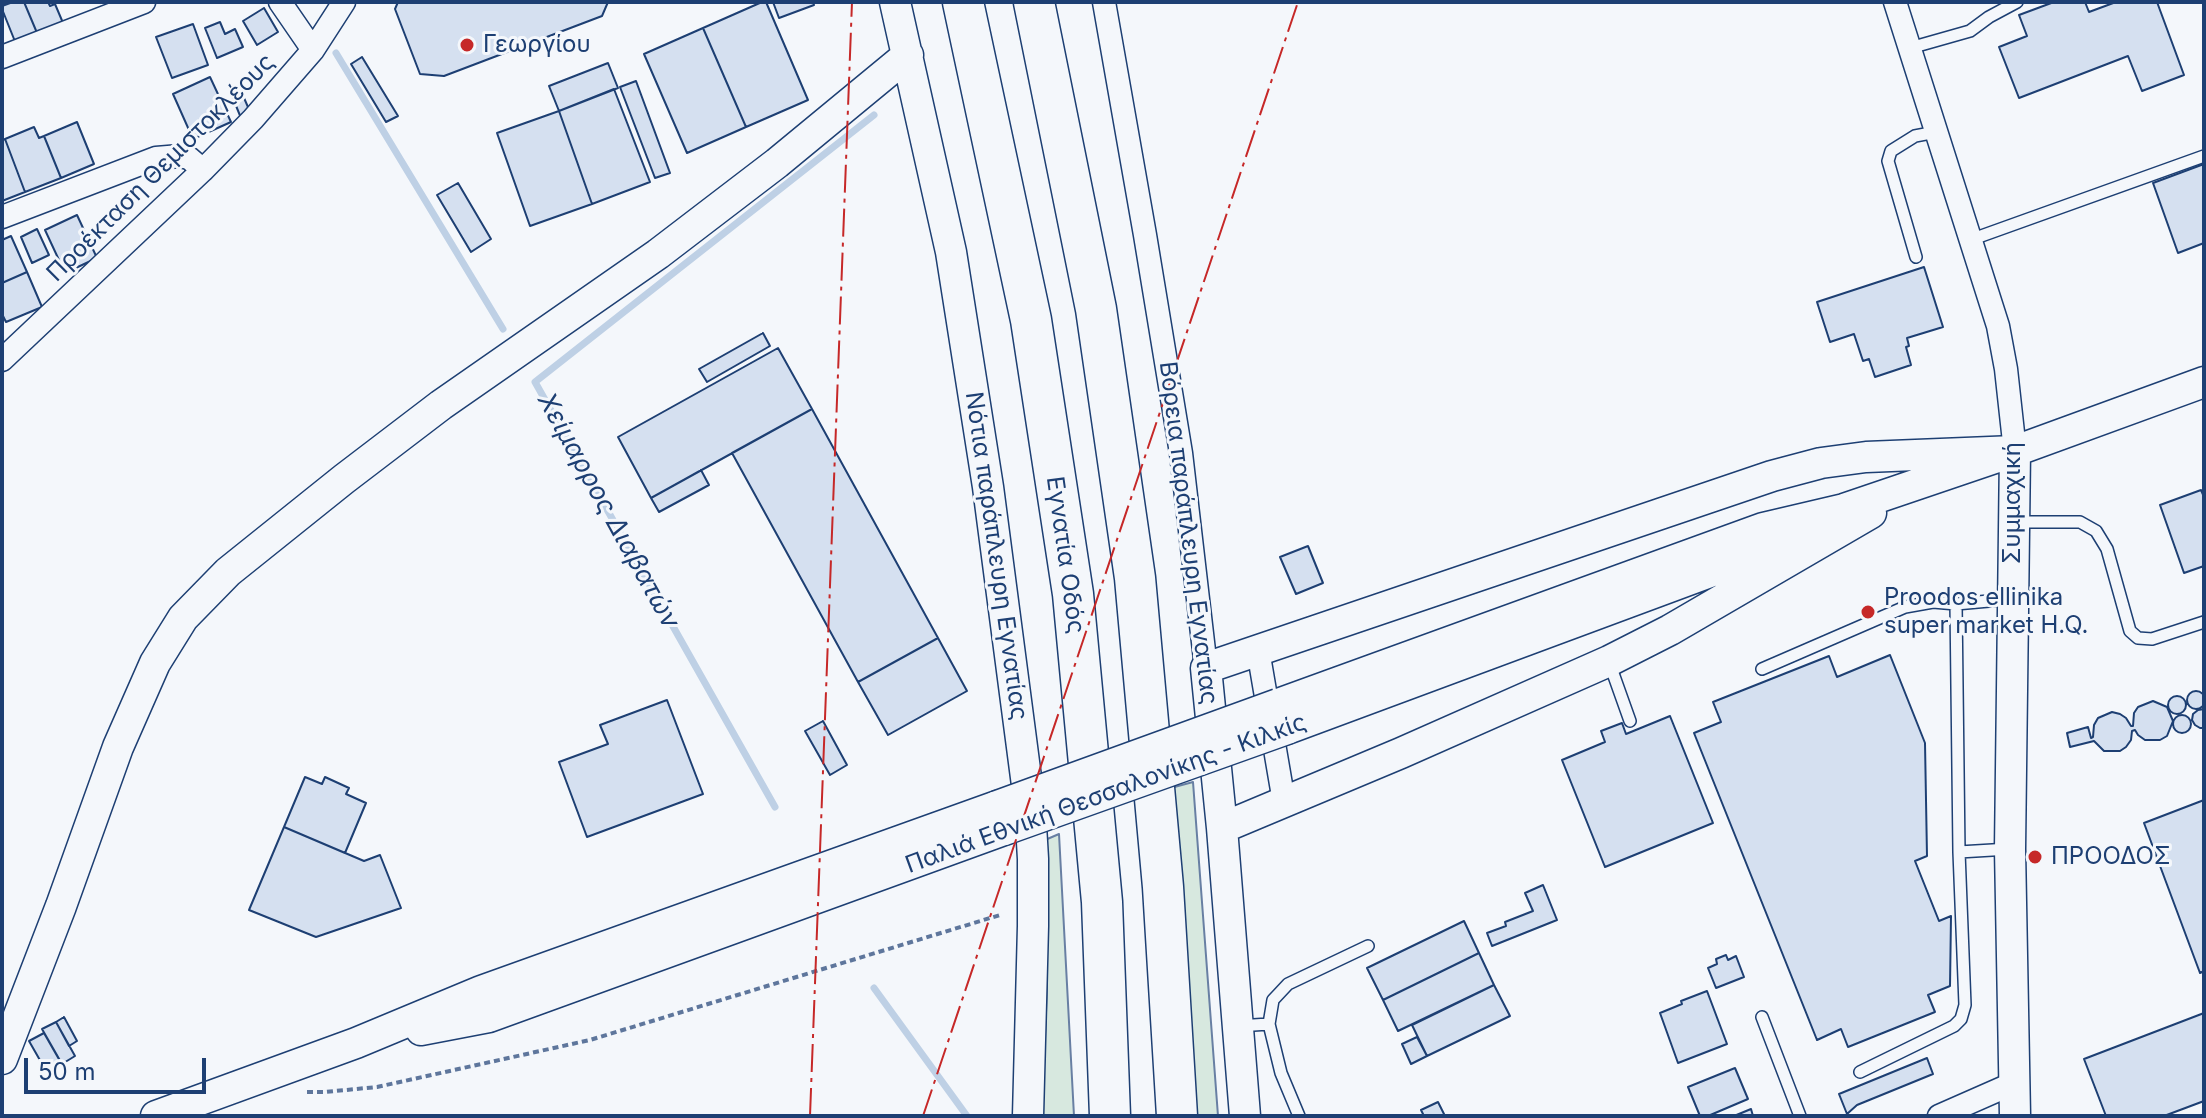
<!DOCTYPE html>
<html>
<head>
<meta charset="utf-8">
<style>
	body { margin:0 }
	#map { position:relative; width:2206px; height:1118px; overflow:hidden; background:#f4f7fb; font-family:Inter,sans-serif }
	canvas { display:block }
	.frame { position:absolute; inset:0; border:4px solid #1d3f73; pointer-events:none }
	.scale { position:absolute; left:24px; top:1058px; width:182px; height:36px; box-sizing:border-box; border:4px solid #1d3f73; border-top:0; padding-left:10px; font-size:24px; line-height:28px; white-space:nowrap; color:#1d3f73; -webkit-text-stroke:6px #f4f7fb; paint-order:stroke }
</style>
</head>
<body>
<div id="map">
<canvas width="2206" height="1118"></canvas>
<div class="frame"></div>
<div class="scale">50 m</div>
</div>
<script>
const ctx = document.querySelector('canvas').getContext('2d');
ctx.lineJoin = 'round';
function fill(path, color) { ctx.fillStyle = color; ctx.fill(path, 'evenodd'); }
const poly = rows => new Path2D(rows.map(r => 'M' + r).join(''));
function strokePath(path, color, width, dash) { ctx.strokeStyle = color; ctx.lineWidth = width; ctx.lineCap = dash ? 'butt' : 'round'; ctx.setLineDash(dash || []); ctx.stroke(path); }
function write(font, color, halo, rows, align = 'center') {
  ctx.font = font + ' Inter,sans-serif'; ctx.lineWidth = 6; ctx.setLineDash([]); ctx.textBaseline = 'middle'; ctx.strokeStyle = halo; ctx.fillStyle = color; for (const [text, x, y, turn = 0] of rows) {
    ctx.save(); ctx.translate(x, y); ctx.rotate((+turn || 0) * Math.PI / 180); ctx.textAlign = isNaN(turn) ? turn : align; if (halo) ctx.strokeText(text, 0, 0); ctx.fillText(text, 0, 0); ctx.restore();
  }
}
const green = poly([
	[1193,782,1218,1116,1186,1116,1167,789,1193,782],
	[1059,834,1074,1116,1042,1116,1047,986,1038,843,1059,834]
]);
fill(green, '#d7e8df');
strokePath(green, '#687fa3', 2);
strokePath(poly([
	[336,53,503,329],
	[775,807,535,382,874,115],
	[874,988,967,1116]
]), '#bed0e5', 7);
const building = poly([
	[13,2,24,2,40,40,18,49,2,9,2,6,13,2],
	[24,2,48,2,50,6,55,4,66,30,40,40,24,2],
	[398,2,608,2,602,16,444,76,420,74,395,9,398,2],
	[762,2,766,2,808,100,746,127,703,28,762,2],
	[773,2,813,2,814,5,779,18,773,2],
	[2054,2,2085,2,2089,12,2116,2,2157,2,2184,75,2142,91,2128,56,2019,98,1999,47,2027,36,2019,15,2054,2],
	[264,8,278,32,257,45,243,21,264,8],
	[220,22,225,34,235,29,243,47,217,58,205,28,220,22],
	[193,24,208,65,172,78,156,37,193,24],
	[703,28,746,127,687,153,644,54,703,28],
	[362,57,398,116,386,122,351,64,362,57],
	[608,63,618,88,559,111,549,86,608,63],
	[210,77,231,122,193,139,173,94,210,77],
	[636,81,670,173,655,178,620,87,636,81],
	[614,89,650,182,592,204,559,111,614,89],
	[241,91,251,114,241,118,232,96,241,91],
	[559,111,592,204,530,226,497,133,559,111],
	[77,122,94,164,61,178,44,136,77,122],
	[34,127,39,138,44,136,61,178,25,192,5,139,34,127],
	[5,139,25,192,2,201,2,140,5,139],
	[2204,164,2204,243,2178,253,2153,183,2204,164],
	[458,183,491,239,471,252,437,195,458,183],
	[77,215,97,258,65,273,45,230,77,215],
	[37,229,49,255,32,263,21,237,37,229],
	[11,236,27,272,2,283,2,240,11,236],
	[1924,267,1943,327,1907,338,1909,346,1906,347,1911,365,1875,377,1869,359,1863,361,1854,334,1830,342,1817,302,1924,267],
	[27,272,42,307,6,322,2,314,2,283,27,272],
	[763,333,770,346,707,382,699,369,763,333],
	[778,348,812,409,651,498,618,437,778,348],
	[812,409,938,638,858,682,732,453,812,409],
	[701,470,709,485,659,512,651,498,701,470],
	[2201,490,2204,497,2204,566,2184,573,2160,505,2201,490],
	[1308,546,1323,583,1296,594,1280,557,1308,546],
	[938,638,967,691,888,735,858,682,938,638],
	[1890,655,1925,743,1927,856,1915,861,1939,921,1951,916,1950,986,1928,995,1935,1012,1848,1047,1841,1029,1817,1040,1694,733,1721,722,1713,702,1829,656,1837,677,1890,655],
	'2187 700a9 9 0 1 1 18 0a9 9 0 1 1-18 0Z',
	'2168 705a9 9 0 1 1 18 0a9 9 0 1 1-18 0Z',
	[667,700,703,794,587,837,559,762,608,744,600,725,667,700],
	[2153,701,2167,707,2173,721,2167,736,2160,740,2145,740,2138,735,2135,730,2132,731,2131,740,2126,747,2120,751,2104,751,2094,741,2070,747,2067,733,2088,727,2091,738,2093,737,2094,725,2098,718,2112,712,2120,714,2126,718,2131,726,2133,726,2134,713,2138,707,2153,701],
	[2204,709,2204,728,2200,728,2195,725,2192,720,2193,714,2198,710,2204,709],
	'2173 724a9 9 0 1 1 18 0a9 9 0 1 1-18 0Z',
	[1670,716,1713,823,1605,867,1562,760,1605,742,1601,731,1622,723,1626,734,1670,716],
	[823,721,847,765,830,775,805,731,823,721],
	[305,777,322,784,325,777,349,788,346,794,366,803,345,853,284,827,305,777],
	[2204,800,2204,971,2200,973,2144,823,2204,800],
	[284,827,364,861,380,855,401,908,316,937,249,910,284,827],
	[1543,885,1557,920,1492,946,1487,933,1506,926,1505,922,1533,911,1525,893,1543,885],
	[1464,921,1479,953,1383,1000,1367,968,1464,921],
	[1479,953,1494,985,1398,1031,1383,1000,1479,953],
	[1726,955,1728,960,1736,956,1744,977,1716,988,1708,968,1717,964,1716,959,1726,955],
	[1494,985,1510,1016,1427,1056,1412,1025,1494,985],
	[1707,991,1727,1044,1678,1063,1660,1013,1682,1004,1681,1001,1707,991],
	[2204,1013,2204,1101,2164,1116,2106,1116,2084,1059,2204,1013],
	[64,1017,77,1041,69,1046,56,1022,64,1017],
	[56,1022,75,1056,62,1064,42,1029,56,1022],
	[44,1033,60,1061,45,1069,29,1041,44,1033],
	[1417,1037,1427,1056,1411,1064,1402,1044,1417,1037],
	[1927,1058,1933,1074,1857,1105,1847,1114,1839,1094,1927,1058],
	[1735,1068,1748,1099,1708,1116,1700,1116,1688,1087,1735,1068],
	[1438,1102,1445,1116,1424,1116,1421,1110,1438,1102],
	[1751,1109,1753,1116,1734,1116,1751,1109]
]);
fill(building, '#d5e0f0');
strokePath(building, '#1d3f73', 2);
const lane = poly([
	[1910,48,1970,31,1989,17,2017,2],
	[1970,240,2204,156],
	[1916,257,1888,161,1891,151,1915,136,1936,132],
	[2015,522,2080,522,2096,531,2107,549,2130,631,2138,638,2152,639,2204,622],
	[1609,662,1630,721],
	[1762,669,1905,607,1933,602,1956,604,2011,599],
	[1959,852,2009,849],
	[1762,1017,1800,1116],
	[1269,1024,1281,1073,1299,1116],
	[1238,1026,1269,1024,1273,1000,1288,984,1368,946],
	[1860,1072,1954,1026,1961,1019,1965,1005,1959,852,1956,604]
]);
const street = poly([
	[280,2,313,50],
	[1104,2,1145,235,1181,453,1206,668],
	[1895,2,1998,326,2006,369,2015,451],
	[2,57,144,2],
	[2,217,156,158,180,156,189,158,203,170],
	[2,360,203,170,253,119,313,50,344,2],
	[1258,650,1284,802],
	[1939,1116,2014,1083]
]);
const secondary = poly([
	[895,2,951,252,988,487,1030,808,1033,859,1033,926,1028,1116],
	[1278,704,1763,528,1844,509,2015,451,2204,382],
	[1287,729,1772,549,1797,535],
	[1222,828,1401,753,1609,661,1670,630,1871,513],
	[421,1030,489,1017,1004,830],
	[2,1059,61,906,118,747,155,663,183,618,228,572,344,479,441,405,658,254,777,163,908,55],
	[156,1116,356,1043,481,991,997,806],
	[1245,1116,1222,828,1206,668,1772,476,1821,463,1866,457,2015,451],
	[2015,1116,2010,849,2015,451]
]);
const highway = poly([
	[963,2,1031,320,1073,594,1102,902,1110,1116],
	[1034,2,1096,309,1135,578,1163,887,1177,1116]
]);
strokePath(lane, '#1d3f73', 14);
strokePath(street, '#1d3f73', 25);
strokePath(secondary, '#1d3f73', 33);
strokePath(highway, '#1d3f73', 43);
strokePath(poly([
	[307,1092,325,1092,377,1087,590,1040,1000,915]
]), '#5e769c', 4, [6, 4]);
strokePath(lane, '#f4f7fb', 11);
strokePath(street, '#f4f7fb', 22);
strokePath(secondary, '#f4f7fb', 30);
strokePath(highway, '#f4f7fb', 40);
const secondaryBridge = poly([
	[997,806,1278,704],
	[1004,830,1287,729]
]);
strokePath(secondaryBridge, '#1d3f73', 33, []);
strokePath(secondaryBridge, '#f4f7fb', 30);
strokePath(poly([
	[810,1116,852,2],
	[923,1116,1298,2]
]), '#c62828', 2, [28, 6, 4, 6]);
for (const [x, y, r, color] of [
	[467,45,8,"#c62828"],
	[1868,612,8,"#c62828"],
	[2035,857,8,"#c62828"]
]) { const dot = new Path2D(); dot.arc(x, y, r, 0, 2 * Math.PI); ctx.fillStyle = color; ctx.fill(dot); strokePath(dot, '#f4f7fb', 3); }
write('24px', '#1d3f73', '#f4f7fb', [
	["Γεωργίου",483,45],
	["Proodos ellinika",1884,598],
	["super market H.Q.",1884,626],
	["ΠΡΟΟΔΟΣ",2051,857]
], 'left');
write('24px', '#1d3f73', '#f4f7fb', [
	["Προέκταση Θεμιστοκλέους",161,168,-45],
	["Συμμαχική",2013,503,-90],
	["Βόρεια παράπλευρη Εγνατίας",1188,533,83],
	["Εγνατία Οδός",1065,555,82],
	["Νότια παράπλευρη Εγνατίας",996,556,82],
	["Παλιά Εθνική Θεσσαλονίκης - Κιλκίς",1106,794,-20]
]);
write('italic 26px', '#1d3f73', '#f4f7fb', [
	["Χείμαρρος Διαβατών",608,511,61]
]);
</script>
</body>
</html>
